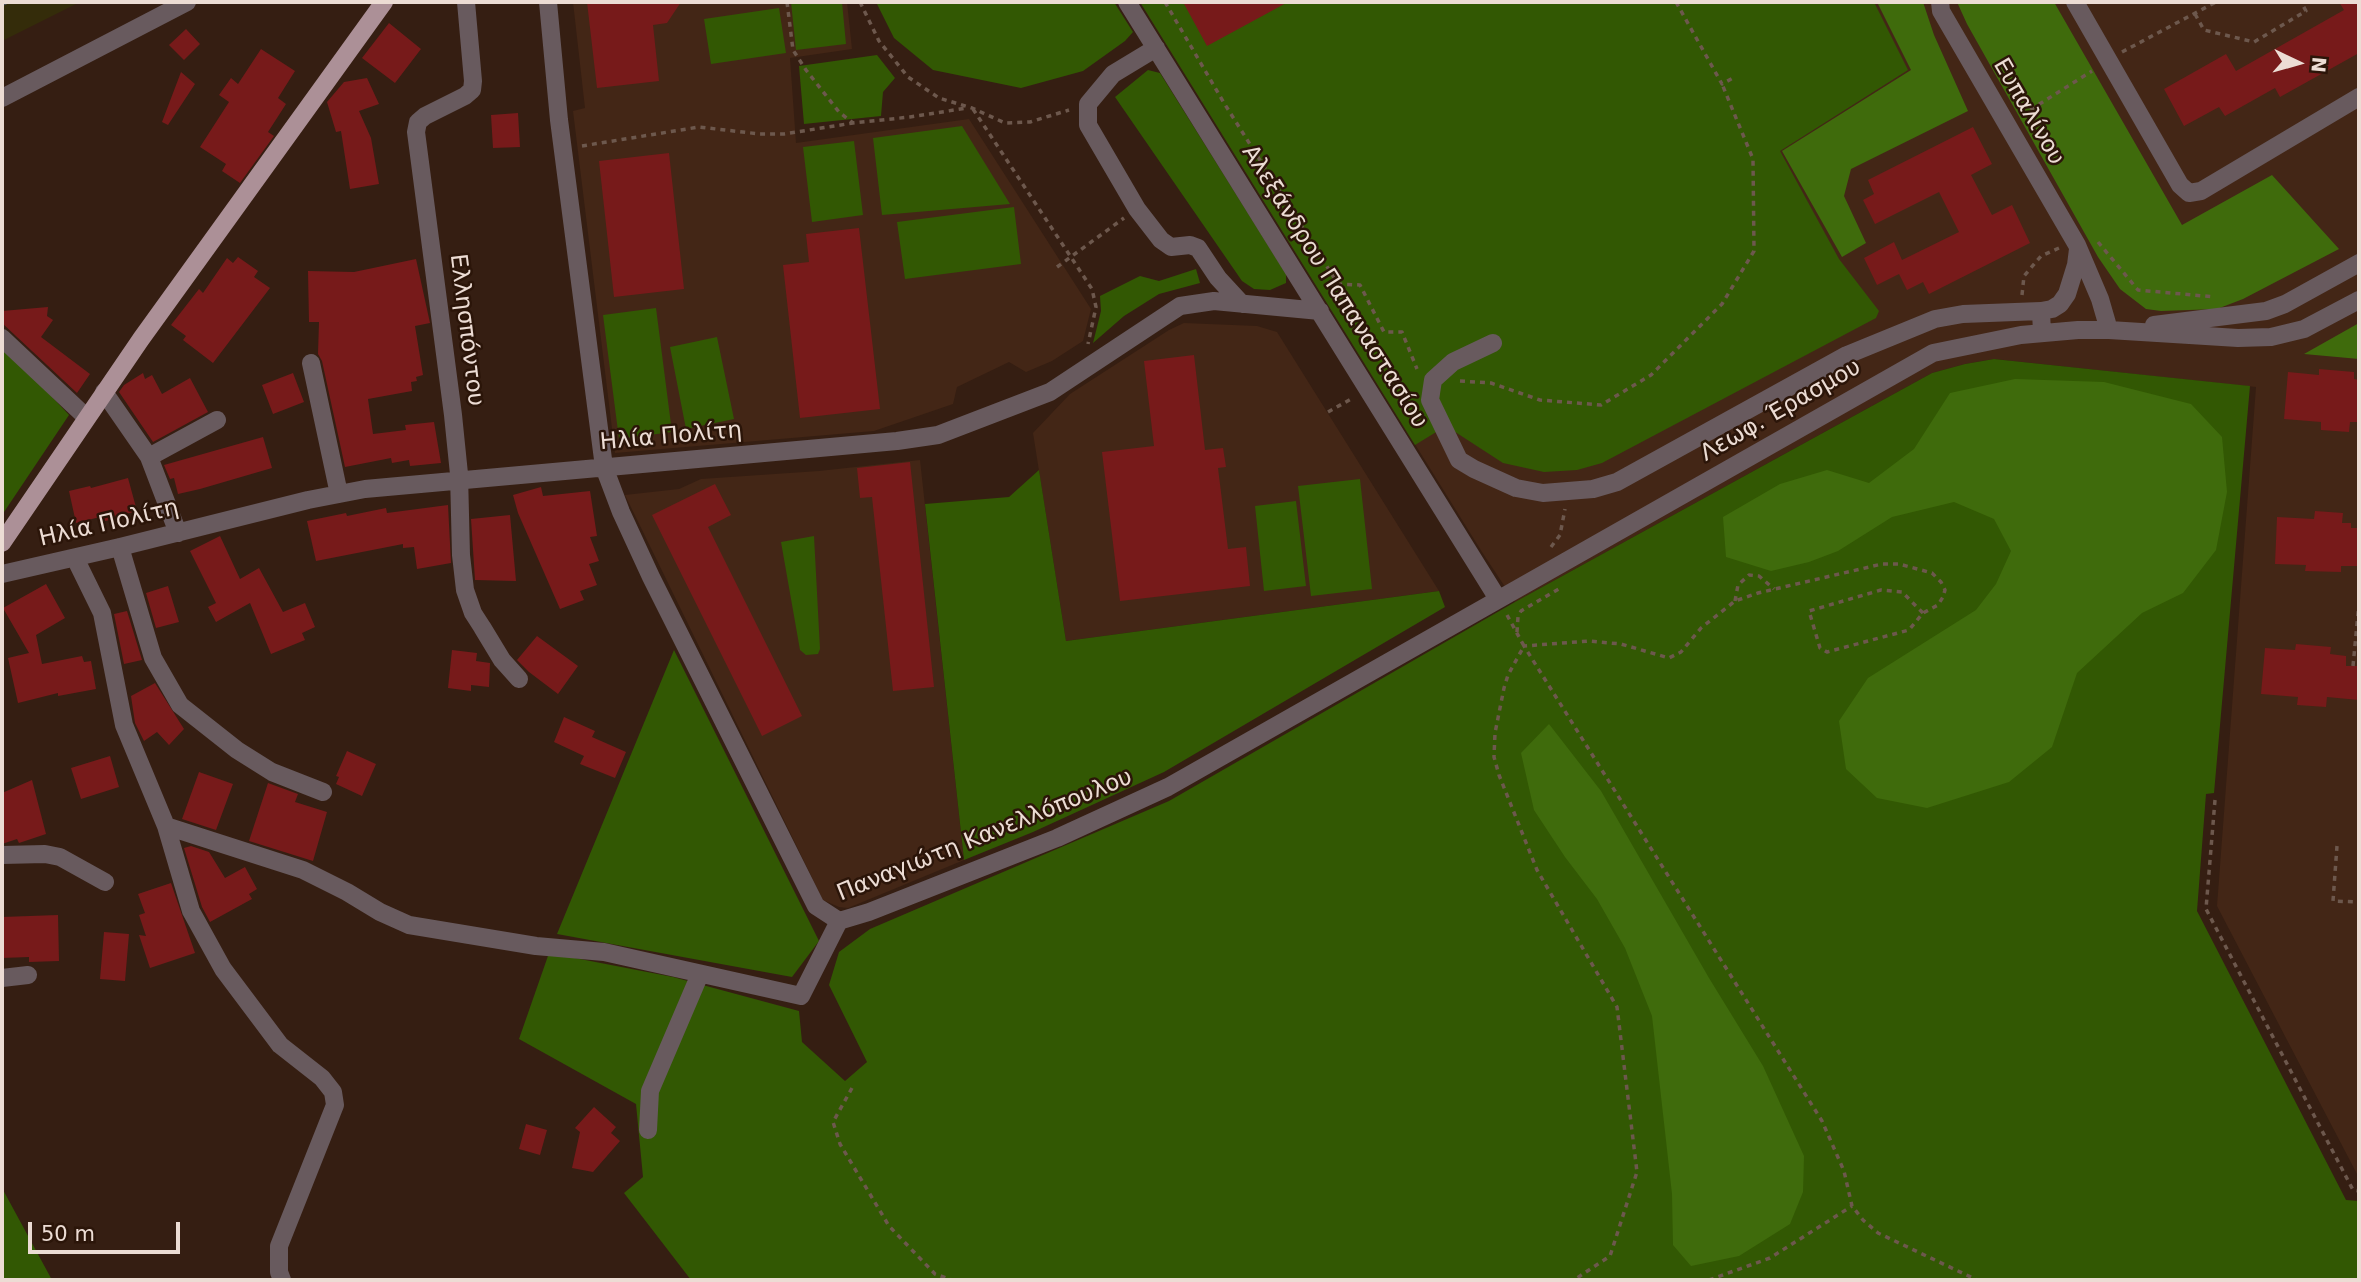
<!DOCTYPE html>
<html>
<head>
<meta charset="utf-8">
<style>
	body { margin:0 }
	#map { position:relative; width:2361px; height:1282px; overflow:hidden; background:#351e12; font-family:"DejaVu Sans",sans-serif }
	canvas { display:block }
	.frame { position:absolute; inset:0; border:4px solid #ecdcd4; pointer-events:none }
	.north { position:absolute; left:2263px; top:28px; width:70px; height:70px; -webkit-text-stroke:5px #2b1509; paint-order:stroke; rotate:95deg; font-size:19px; font-weight:700; line-height:28px; text-align:center; color:#ecdcd4 }
	.north::after { content:''; display:block; margin:auto; width:24px; height:32px; background:#ecdcd4; clip-path:polygon(50% 0,100% 100%,50% 72%,0 100%) }
	.scale { position:absolute; left:28px; top:1222px; width:152px; height:32px; box-sizing:border-box; border:4px solid #ecdcd4; border-top:0; padding-left:9px; font-size:21px; line-height:24px; white-space:nowrap; color:#ecdcd4; -webkit-text-stroke:5px #2b1509; paint-order:stroke }
</style>
</head>
<body>
<div id="map">
<canvas width="2361" height="1282"></canvas>
<div class="frame"></div>
<div class="north">N</div>
<div class="scale">50 m</div>
</div>
<script>
const ctx = document.querySelector('canvas').getContext('2d');
ctx.lineJoin = 'round';
function fill(path, color) { ctx.fillStyle = color; ctx.fill(path, 'evenodd'); }
const poly = rows => new Path2D(rows.map(r => 'M' + r).join(''));
function strokePath(path, color, width, dash) { ctx.strokeStyle = color; ctx.lineWidth = width; ctx.lineCap = dash ? 'butt' : 'round'; ctx.setLineDash(dash || []); ctx.stroke(path); }
function write(font, color, halo, rows, align = 'center') {
  ctx.font = font + ' "DejaVu Sans",sans-serif'; ctx.lineWidth = 5; ctx.setLineDash([]); ctx.textBaseline = 'middle'; ctx.strokeStyle = halo; ctx.fillStyle = color; for (const [text, x, y, turn = 0] of rows) {
    ctx.save(); ctx.translate(x, y); ctx.rotate((+turn || 0) * Math.PI / 180); ctx.textAlign = isNaN(turn) ? turn : align; if (halo) ctx.strokeText(text, 0, 0); ctx.fillText(text, 0, 0); ctx.restore();
  }
}
fill(poly([
	[573,2,847,2,852,49,790,58,796,143,969,119,1091,309,1083,341,1052,361,1026,372,1009,362,957,387,953,404,874,431,615,453,573,111,585,108],
	[1140,2,2359,2,2359,1174,2357,1174,2217,906,2256,387,1994,359,1965,364,1932,373,1515,602,1482,552],
	[1184,323,1257,326,1277,332,1439,591,1066,641,1033,433,1070,394,1169,330],
	[920,460,964,860,848,908,839,907,823,900,625,495,679,489,701,479,819,471]
]), '#432616');
fill(poly([
	[791,2,842,2,846,44,796,50],
	[876,2,1114,2,1133,32,1125,41,1083,71,1021,88,933,70,894,38],
	[1140,2,1874,2,1908,70,1780,151,1839,259,1879,311,1876,318,1602,463,1577,470,1544,472,1503,463,1446,426,1415,445],
	[779,8,786,53,711,64,704,19],
	[877,55,895,78,883,92,881,116,804,124,799,66],
	[1148,70,1160,73,1286,274,1286,283,1270,290,1254,289,1242,281,1115,97],
	[962,126,1010,204,882,215,873,138],
	[854,141,863,215,812,222,803,147],
	[1014,207,1021,264,905,279,897,222],
	[1196,269,1200,283,1159,294,1124,316,1093,343,1101,311,1100,296,1140,276,1159,281],
	[656,308,672,432,619,439,603,315],
	[717,337,734,419,686,429,670,347],
	[2,343,69,415,2,515],
	[1994,359,2250,386,2214,793,2206,794,2197,911,2346,1200,2359,1201,2359,1280,691,1280,624,1193,643,1177,636,1104,519,1039,549,953,673,977,799,1011,802,1042,845,1081,867,1062,829,985,839,952,870,929,1169,801,1515,602,1932,373,1965,364],
	[1039,470,1066,641,1439,591,1445,607,1164,772,1033,832,964,860,925,504,1009,497],
	[1360,479,1372,589,1311,596,1298,486],
	[1296,501,1306,586,1264,591,1255,506],
	[814,536,820,649,818,654,806,655,800,650,781,542],
	[674,650,819,941,792,977,557,934],
	[2,1188,52,1280,2,1280]
]), '#325803');
fill(poly([
	[1877,2,1923,2,1934,35,1968,111,1851,169,1844,196,1866,243,1842,257,1782,151,1911,70],
	[1957,2,2054,2,2182,225,2272,175,2339,249,2243,299,2217,309,2161,311,2146,309,2120,289,2098,257,1967,24],
	[2359,323,2359,359,2304,354],
	[2015,379,2104,382,2191,404,2222,437,2227,492,2216,550,2183,593,2142,613,2077,673,2052,747,2009,782,1927,808,1877,798,1846,769,1839,721,1868,678,1976,610,1996,584,2011,551,1994,519,1954,502,1892,517,1838,551,1809,562,1771,571,1726,557,1723,517,1780,484,1827,470,1869,483,1914,449,1950,393],
	[1549,724,1601,791,1709,978,1763,1066,1804,1156,1803,1192,1790,1224,1739,1256,1691,1266,1673,1245,1672,1194,1652,1016,1625,948,1597,899,1565,857,1534,810,1521,753]
]), '#3f6b0c');
fill(poly([
	[2,2,80,2,2,41]
]), '#342c0a');
strokePath(poly([
	[2,3,5,2]
]), '#474b56', 6);
fill(poly([
	[587,2,681,2,667,23,653,25,659,81,597,88],
	[1183,2,1288,2,1207,46],
	[2339,2,2359,2,2359,53,2280,97,2275,88,2225,116,2219,107,2184,126,2164,89,2226,54,2236,71,2344,10],
	[389,23,421,49,395,83,362,58],
	[186,29,200,44,184,60,169,45],
	[261,49,295,71,278,98,286,104,268,132,274,136,240,183,222,171,226,164,200,147,229,102,219,95,231,78,238,84],
	[181,72,195,84,168,125,162,122],
	[367,78,379,104,359,111,371,138,379,184,350,189,341,131,336,132,327,102,344,82],
	[518,113,520,147,493,148,491,115],
	[1973,127,1992,164,1971,175,1992,215,2012,205,2030,243,1929,294,1923,282,1907,290,1899,274,1877,285,1864,258,1894,242,1902,260,1959,232,1939,192,1875,224,1863,200,1874,194,1868,180],
	[669,153,684,289,614,297,599,161],
	[859,228,880,409,800,418,783,265,809,262,806,234],
	[238,257,258,271,254,277,270,288,213,363,183,340,186,336,171,325,199,289,203,293,227,258,233,263],
	[416,259,430,323,415,326,423,375,416,377,417,381,411,382,412,391,368,399,373,434,406,430,405,425,434,422,441,463,410,466,409,460,392,463,391,458,345,467,322,361,318,354,319,322,309,322,308,271,354,272],
	[48,307,47,316,53,320,41,337,90,374,77,393,2,323,2,311],
	[1194,355,1205,450,1223,448,1226,467,1218,468,1228,549,1246,547,1250,586,1120,601,1102,452,1154,446,1144,361],
	[2319,369,2354,372,2354,379,2359,380,2358,422,2350,422,2349,432,2321,430,2321,422,2284,419,2288,372,2319,375],
	[143,373,145,379,152,375,162,394,190,378,208,412,153,442,119,392,124,385],
	[293,373,304,402,273,414,262,385],
	[263,437,272,468,200,489,178,494,174,478,170,479,164,465],
	[910,462,934,687,893,691,872,497,860,498,857,468],
	[128,478,137,511,122,515,123,517,101,522,100,517,76,523,69,491,90,486,91,488],
	[715,484,731,515,708,527,802,716,762,736,652,515],
	[541,487,543,496,590,491,597,536,590,537,599,561,589,564,597,585,580,591,584,600,560,609,518,513,513,495],
	[448,505,451,563,417,569,414,547,403,548,403,544,316,561,307,521,346,513,347,516,386,508,387,513],
	[2315,511,2343,513,2342,523,2351,523,2351,528,2359,528,2357,566,2341,566,2341,572,2305,571,2306,565,2275,564,2277,517,2314,519],
	[510,515,516,581,475,580,471,519],
	[220,536,240,579,259,568,283,612,305,603,315,627,302,633,305,640,271,654,250,603,216,622,208,607,216,603,190,551],
	[46,584,65,618,36,635,42,664,82,656,84,662,91,661,96,689,58,696,58,693,18,703,8,658,29,653,3,608],
	[168,586,179,622,156,628,146,593],
	[127,611,142,660,124,664,114,614],
	[537,636,578,666,558,694,529,672,517,660],
	[2296,644,2331,647,2330,654,2346,656,2346,666,2359,666,2359,700,2327,697,2326,707,2297,705,2298,697,2261,694,2265,648,2295,650],
	[452,650,477,653,476,661,490,663,489,687,471,685,471,691,448,688],
	[155,683,184,729,169,745,157,732,144,741,135,723,131,696],
	[564,717,595,731,592,737,626,752,615,778,580,764,584,756,554,742],
	[347,751,376,764,362,796,336,784,339,777,336,776],
	[110,756,119,787,81,799,71,768],
	[199,772,233,784,216,830,182,819],
	[32,780,46,834,19,843,17,839,2,844,2,793],
	[268,783,298,794,295,802,327,812,313,861,249,841],
	[191,846,209,852,225,878,245,867,257,889,249,894,252,899,210,922,202,907,184,848],
	[171,883,195,953,150,968,139,935,146,936,139,915,145,913,138,894],
	[58,915,59,961,29,962,29,957,2,958,2,917],
	[104,932,129,934,125,981,100,979],
	[594,1107,616,1127,611,1133,620,1141,593,1172,572,1168,580,1132,575,1128],
	[526,1124,547,1130,540,1155,519,1149]
]), '#771a1a');
strokePath(poly([
	[787,2,793,50,806,70,839,112,853,123,910,117,967,108],
	[860,2,879,41,908,77,939,98,972,108,1005,123,1030,122,1069,110],
	[1165,2,1224,103,1338,284,1360,285,1384,332,1402,332,1417,369],
	[1676,2,1722,84,1733,78],
	[2195,14,2204,30,2254,42,2306,11,2301,2],
	[2122,52,2216,2],
	[973,109,1092,289,1096,307,1088,344],
	[2022,115,2092,71],
	[582,146,699,127,760,134,784,134,853,123],
	[2098,242,2138,290,2215,297],
	[1057,267,1124,218],
	[2022,295,2024,276,2041,256,2059,248],
	[1460,381,1491,383,1540,400,1601,405,1651,375,1722,304,1754,251,1753,159,1722,84],
	[1328,412,1351,399],
	[1551,547,1560,535,1565,509],
	[1735,601,1738,585,1749,575,1759,576,1774,589],
	[1923,613,1902,592,1881,590,1809,611,1820,648,1827,652,1909,630,1923,613,1938,605,1943,597,1945,590,1941,582,1932,573,1899,564,1882,564,1758,593,1735,601,1701,628,1681,652,1669,658,1621,644,1589,641,1524,646,1822,1121,1844,1171,1852,1206,1863,1220,1878,1233,1977,1280],
	[1507,615,1524,646,1508,675,1504,688,1495,733,1494,757,1499,775,1537,870,1617,1007,1637,1172,1610,1256,1574,1280],
	[1517,632,1518,617,1521,611,1562,587],
	[2353,666,2359,603],
	[2215,800,2206,909,2353,1190,2359,1191],
	[2337,846,2333,901,2359,902],
	[852,1088,833,1122,840,1144,889,1226,935,1274,952,1280],
	[1709,1280,1770,1258,1852,1206]
]), '#6d584d', 3.5, [5, 5]);
strokePath(poly([
	[466,2,473,81,472,90,465,96,425,116,418,122,416,132,453,415,459,474,461,555,465,590,473,613,482,627,502,660,519,679],
	[548,2,559,120,604,467,621,512,651,577,816,906,839,921],
	[1127,2,1498,599],
	[1940,2,1941,11,2077,245,2100,299,2109,330],
	[2075,2,2180,185,2189,193,2201,191,2359,97],
	[1156,48,1113,74,1088,104,1088,125,1137,209,1161,240,1171,247,1190,245,1198,248,1218,278,1242,304],
	[2,98,187,2],
	[2041,311,2052,309,2060,304,2067,294,2076,265,2078,249],
	[2154,325,2266,311,2285,304,2359,263],
	[2,338,86,417],
	[1493,343,1453,362,1433,380,1430,400,1459,460,1474,469,1516,488,1543,493,1593,489,1617,482,1847,355,1935,319,1963,314,2041,311,2042,333],
	[311,363,339,494],
	[104,392,149,457],
	[178,533,149,457,217,420],
	[120,547,153,658,180,705,237,750,272,772,323,792],
	[75,558,102,613,124,725,166,826,303,870,347,892,380,912,409,925,536,946,604,952,801,996,839,921,869,912,1057,838,1168,787,1933,353,2021,335,2078,330,2109,330,2238,338,2271,337,2304,329,2359,300],
	[2,574,120,547,308,500,365,489,897,441,938,435,1050,392,1180,306,1214,301,1320,311],
	[166,826,191,911,223,969,280,1045,322,1078,333,1092,335,1105,279,1246,279,1272,282,1280],
	[2,855,45,854,60,857,105,882],
	[2,978,28,975],
	[648,1130,650,1091,700,974]
]), '#685a5e', 18);
strokePath(poly([
	[2,543,141,339,384,2]
]), '#ac9097', 18);
write('23px', '#ecdcd4', '#2b1509', [
	["Ευπαλίνου",2028,112,60],
	["Αλεξάνδρου Παπαναστασίου",1334,287,58],
	["Ελλησπόντου",466,330,83],
	["Λεωφ. Έρασμου",1781,411,-30],
	["Ηλία Πολίτη",671,437,-5],
	["Ηλία Πολίτη",109,524,-13],
	["Παναγιώτη Κανελλόπουλου",985,836,-22]
]);
</script>
</body>
</html>
